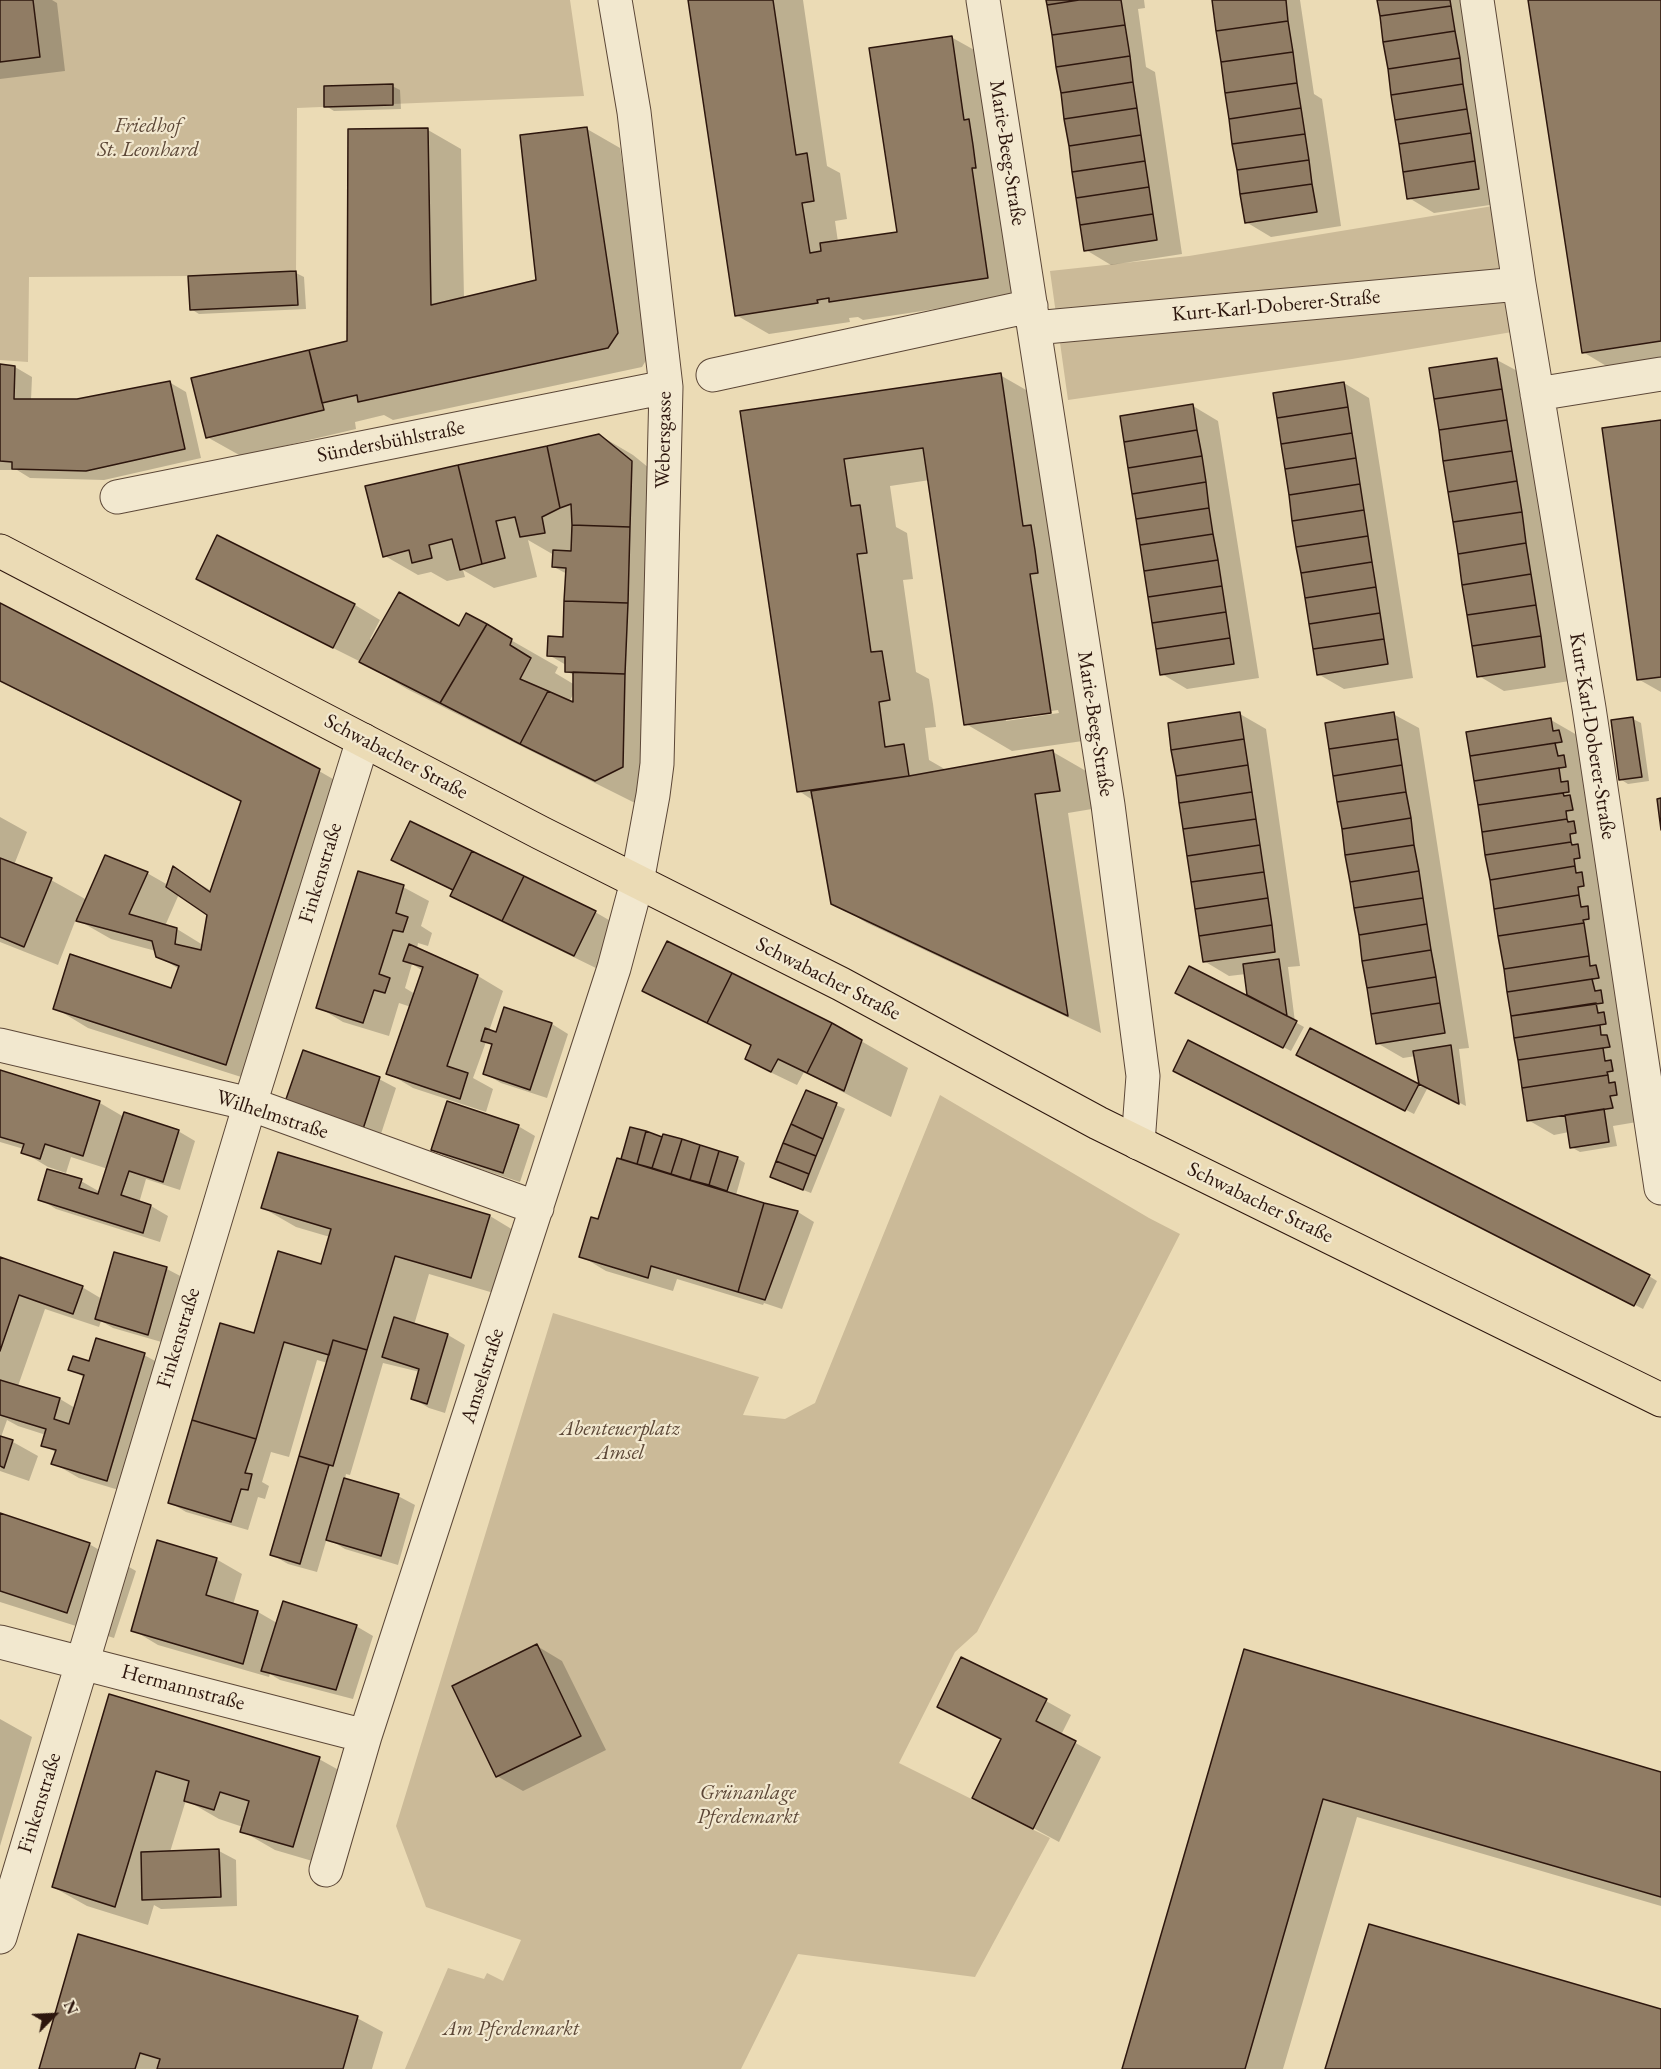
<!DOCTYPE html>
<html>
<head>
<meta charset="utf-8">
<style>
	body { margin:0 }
	#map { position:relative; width:1661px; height:2069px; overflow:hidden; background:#ebdbb5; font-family:"EB Garamond",serif }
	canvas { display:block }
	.north { position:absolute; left:24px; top:1985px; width:60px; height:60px; -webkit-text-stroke:4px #f2e8cf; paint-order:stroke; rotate:66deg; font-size:16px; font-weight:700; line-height:24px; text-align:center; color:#2d160d }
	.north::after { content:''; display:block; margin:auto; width:21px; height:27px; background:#2d160d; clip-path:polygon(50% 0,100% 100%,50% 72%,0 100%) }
</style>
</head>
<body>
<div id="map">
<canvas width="1661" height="2069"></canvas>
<div class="north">N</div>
</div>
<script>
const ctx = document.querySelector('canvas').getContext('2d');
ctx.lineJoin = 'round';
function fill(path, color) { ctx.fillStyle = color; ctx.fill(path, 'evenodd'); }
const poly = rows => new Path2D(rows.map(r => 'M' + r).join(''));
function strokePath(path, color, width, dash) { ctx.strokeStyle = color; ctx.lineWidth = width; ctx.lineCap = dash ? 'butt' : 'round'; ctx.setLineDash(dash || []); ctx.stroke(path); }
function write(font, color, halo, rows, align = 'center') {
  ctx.font = font + ' "EB Garamond",serif'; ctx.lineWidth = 4.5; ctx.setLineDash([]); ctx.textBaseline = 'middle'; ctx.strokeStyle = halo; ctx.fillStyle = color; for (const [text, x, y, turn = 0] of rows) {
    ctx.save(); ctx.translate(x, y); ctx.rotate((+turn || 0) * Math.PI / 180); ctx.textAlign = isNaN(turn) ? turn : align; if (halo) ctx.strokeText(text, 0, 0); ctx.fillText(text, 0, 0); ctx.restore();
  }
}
fill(poly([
	[0,0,570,0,584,96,297,108,296,271,188,276,29,277,28,362,0,360],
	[1499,205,1518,331,1352,359,1068,400,1050,271,1189,256],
	[940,1095,1149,1218,1180,1234,977,1632,955,1652,899,1763,1050,1838,975,1977,798,1954,741,2069,405,2069,448,1968,484,1979,487,1973,503,1981,521,1940,426,1907,396,1826,553,1313,759,1377,743,1415,785,1419,815,1403]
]), '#cbba98');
fill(poly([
	[0,0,52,0,57,3,65,71,0,79],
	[689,0,803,0,827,166,840,173,847,219,835,221,838,242,898,233,951,37,985,56,1021,296,863,320,858,317,849,318,850,322,769,334,736,315],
	[1048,0,1144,0,1145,8,1138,9,1146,67,1155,72,1182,254,1111,265,1086,250],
	[1213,0,1300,0,1314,94,1322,99,1341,226,1271,237,1246,222],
	[1379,0,1465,0,1504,203,1434,213,1409,198],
	[1530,0,1661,0,1661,359,1608,367,1583,352],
	[392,86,400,90,401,109,334,111,326,106],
	[587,129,620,148,651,352,642,367,393,420,384,415,355,422,356,429,241,456,207,437,349,342,428,130,461,149,464,299,538,281],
	[296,273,304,277,306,309,199,314,191,309],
	[1497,360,1523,374,1570,681,1504,691,1479,676],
	[0,366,15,367,32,377,31,400,77,401,169,382,186,392,201,458,104,480,30,478,17,470,0,470],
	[1000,375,1047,402,1097,739,1012,751,966,724,930,480,890,486,896,527,907,533,913,579,903,580,916,672,929,679,933,704,936,727,925,728,929,760,948,771,1053,752,1086,771,1092,809,1068,813,1101,1033,867,923,833,903,814,801,799,791,742,412],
	[1058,710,1059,713,1006,721,1006,718],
	[1344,383,1369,398,1413,678,1344,689,1318,674],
	[1193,406,1218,421,1259,678,1187,689,1162,674],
	[1661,421,1661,692,1638,679],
	[599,435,633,455,665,481,643,807,407,689,361,662,223,593,218,537,355,605,380,620,370,639,373,640,459,628,467,615,558,667,555,673,575,685,575,676,566,671,566,665,549,655,565,638,567,574,554,567,554,555,528,540,537,577,494,588,463,570,465,577,447,581,431,572,418,575,385,556],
	[575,691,575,705,569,702],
	[0,606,319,771,352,790,260,1083,88,1028,55,1008,172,990,179,969,158,956,156,951,111,939,76,919,58,965,0,942,0,817,27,832,14,865,51,880,87,900,147,873,168,885,173,869,212,891,242,802,0,682],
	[179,894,208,914,203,945,177,929,165,926],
	[1240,714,1266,729,1300,966,1288,967,1295,1022,1304,1027,1291,1051,1185,997,1249,998,1246,974,1229,976,1204,961],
	[1393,714,1419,728,1469,1048,1459,1049,1466,1106,1428,1087,1414,1114,1306,1059,1311,1030,1421,1087,1416,1056,1403,1058,1377,1043],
	[1633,719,1641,723,1649,781,1628,784,1620,779],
	[1551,720,1577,735,1637,1122,1613,1126,1617,1146,1580,1152,1571,1147,1569,1132,1554,1135,1528,1120,1468,733],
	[393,860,595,912,621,927,600,970,477,910,452,896,454,891],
	[403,887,429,901,421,926,432,933,428,946,418,943,417,949,478,976,503,991,489,1031,497,1034,552,1024,568,1034,547,1098,501,1083,484,1073,493,1046,486,1042,473,1078,493,1089,486,1112,413,1088,388,1073,411,1007,399,1003,389,1036,343,1022,318,1007],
	[412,964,423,971,415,994,405,988],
	[644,990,861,1041,908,1068,891,1117,804,1072,797,1085,772,1073,747,1058,752,1046],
	[304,1052,379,1079,396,1088,380,1137,304,1111],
	[0,1071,100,1103,124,1117,178,1131,195,1141,180,1190,146,1179,139,1203,151,1206,168,1216,160,1242,56,1209,40,1199,81,1181,100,1192,108,1169,71,1157,66,1173,48,1167,23,1152,24,1149,0,1142],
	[1183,1074,1649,1276,1657,1281,1643,1309],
	[807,1092,845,1109,811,1193,780,1181],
	[518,1126,535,1136,520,1182,450,1159,433,1149],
	[631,1129,737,1158,745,1163,736,1195,798,1212,814,1222,782,1309,764,1303,763,1305,677,1279,673,1291,606,1271,581,1256,629,1162,623,1158],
	[263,1208,490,1216,523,1236,504,1296,429,1274,414,1325,448,1335,465,1345,445,1413,429,1408,412,1398,420,1372,383,1363,350,1475,346,1474,345,1479,398,1496,415,1505,398,1565,345,1549,327,1538,317,1572,288,1564,271,1554,328,1363,317,1360,289,1457,271,1452,262,1482,269,1486,265,1499,258,1497,248,1530,186,1512,169,1502,255,1335,322,1266,330,1237,296,1227],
	[115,1254,167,1269,184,1278,165,1343,113,1328,101,1321,99,1327,45,1309,18,1386,60,1399,75,1408,85,1378,70,1369,90,1363,144,1355,170,1369,132,1494,79,1478,53,1463,57,1453,43,1445,46,1435,18,1426,7,1420,1,1437,13,1442,38,1456,29,1481,0,1471,0,1259,82,1287,102,1299],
	[0,1515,89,1544,136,1571,114,1638,0,1602],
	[216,1559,242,1574,233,1605,258,1612,277,1623,356,1626,373,1636,353,1699,280,1680,270,1674,269,1677,158,1645,133,1630],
	[537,1646,562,1661,606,1750,523,1791,497,1776],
	[1245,1651,1661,1773,1661,1906,1357,1817,1283,2069,1123,2069],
	[110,1696,319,1759,353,1778,326,1865,275,1850,242,1831,243,1827,219,1819,186,1800,170,1852,219,1851,236,1860,237,1906,161,1909,154,1905,148,1925,87,1906,53,1887],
	[1046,1701,1071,1715,1061,1735,1101,1757,1059,1842,998,1809,1002,1740,939,1707],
	[0,1719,32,1737,0,1846],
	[357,2018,383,2032,372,2069,41,2069]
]), '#0003');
const building = poly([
	[0,0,33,0,40,57,0,62,0,0],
	[688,0,773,0,796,155,807,153,814,201,802,203,810,253,821,251,820,243,897,232,869,48,952,36,964,120,969,119,973,145,976,168,972,168,988,278,829,302,829,298,817,300,818,303,735,316,688,0],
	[1046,0,1079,0,1047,5,1046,0],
	[1079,0,1121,0,1125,25,1052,35,1047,5,1079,0],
	[1212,0,1286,0,1288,21,1216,31,1212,0],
	[1377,0,1450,0,1451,6,1380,16,1377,0],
	[1528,0,1661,0,1661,341,1582,353,1528,0],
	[1451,6,1455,31,1383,42,1380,16,1451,6],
	[1288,21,1293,52,1221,62,1216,31,1288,21],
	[1125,25,1130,56,1056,67,1052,35,1125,25],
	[1455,31,1460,58,1388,69,1383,42,1455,31],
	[1293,52,1297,83,1225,93,1221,62,1293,52],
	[1130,56,1133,82,1061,93,1056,67,1130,56],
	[1460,58,1463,84,1391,95,1388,69,1460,58],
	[1133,82,1137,108,1064,119,1061,93,1133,82],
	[1297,83,1301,108,1229,119,1225,93,1297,83],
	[393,84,393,105,324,107,324,86,393,84],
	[1463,84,1467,109,1395,120,1391,95,1463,84],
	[1137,108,1141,135,1069,146,1064,119,1137,108],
	[1301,108,1305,134,1232,144,1229,119,1301,108],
	[1467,109,1471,133,1399,144,1395,120,1467,109],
	[587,127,618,333,608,348,358,402,357,395,322,403,309,350,347,341,348,129,428,128,431,305,536,280,520,135,587,127],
	[1471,133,1475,161,1403,172,1399,144,1471,133],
	[1305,134,1309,160,1237,170,1232,144,1305,134],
	[1141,135,1145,161,1072,172,1069,146,1141,135],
	[1309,160,1312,184,1240,194,1237,170,1309,160],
	[1145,161,1149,187,1076,198,1072,172,1145,161],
	[1475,161,1479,189,1407,199,1403,172,1475,161],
	[1312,184,1317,212,1245,223,1240,194,1312,184],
	[1149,187,1153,214,1080,225,1076,198,1149,187],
	[1153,214,1157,240,1084,251,1080,225,1153,214],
	[296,271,298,305,190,310,188,276,296,271],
	[309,350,324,410,206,438,191,378,309,350],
	[1497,358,1502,389,1434,399,1429,368,1497,358],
	[0,364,15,366,14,399,77,399,170,381,185,449,86,471,12,469,12,462,0,461,0,364],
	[1001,373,1023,526,1031,525,1035,550,1038,573,1030,574,1051,713,964,725,923,448,844,459,851,506,860,505,867,553,857,554,871,652,882,651,886,676,890,700,879,702,885,747,904,744,909,776,797,792,740,411,1001,373],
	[1344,382,1348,407,1277,418,1273,393,1344,382],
	[1502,389,1507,420,1439,430,1434,399,1502,389],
	[1193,404,1197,430,1124,442,1120,416,1193,404],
	[1348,407,1352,433,1281,444,1277,418,1348,407],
	[1507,420,1512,451,1443,461,1439,430,1507,420],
	[1661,420,1661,677,1637,680,1602,428,1661,420],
	[1197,430,1202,456,1128,468,1124,442,1197,430],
	[1352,433,1356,458,1285,469,1281,444,1352,433],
	[599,434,632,461,630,527,572,525,571,504,560,508,547,446,599,434],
	[547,446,560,508,542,517,545,533,520,537,515,517,496,521,505,558,482,564,458,465,547,446],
	[1512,451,1517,481,1448,492,1443,461,1512,451],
	[1202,456,1206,482,1132,494,1128,468,1202,456],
	[1356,458,1360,484,1289,495,1285,469,1356,458],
	[458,465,482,564,460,570,452,539,429,545,432,558,412,563,409,550,383,557,365,486,458,465],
	[1517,481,1522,512,1453,522,1448,492,1517,481],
	[1206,482,1209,508,1136,519,1132,494,1206,482],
	[1360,484,1364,510,1292,521,1289,495,1360,484],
	[1209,508,1213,534,1140,545,1136,519,1209,508],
	[1364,510,1368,536,1296,547,1292,521,1364,510],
	[1522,512,1526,543,1458,554,1453,522,1522,512],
	[572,525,630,527,628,603,564,601,566,568,552,567,553,550,571,551,572,525],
	[1213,534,1218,560,1144,571,1140,545,1213,534],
	[217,535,355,604,333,648,196,579,217,535],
	[1368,536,1372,562,1301,573,1296,547,1368,536],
	[1526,543,1531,574,1462,585,1458,554,1526,543],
	[1218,560,1222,586,1148,597,1144,571,1218,560],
	[1372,562,1376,587,1305,598,1301,573,1372,562],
	[1531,574,1536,605,1467,615,1462,585,1531,574],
	[1222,586,1226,612,1152,623,1148,597,1222,586],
	[1376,587,1380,613,1309,624,1305,598,1376,587],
	[399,592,459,626,466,613,487,624,440,703,359,662,399,592],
	[564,601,628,603,625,674,565,672,565,657,547,656,548,636,563,637,564,601],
	[0,603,320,769,226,1065,53,1009,70,954,171,988,179,966,156,957,152,941,76,921,105,855,148,872,129,914,177,928,175,944,201,950,207,915,166,887,173,866,210,892,241,801,0,681,0,603],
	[1536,605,1541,636,1472,646,1467,615,1536,605],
	[1226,612,1230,638,1156,649,1152,623,1226,612],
	[1380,613,1384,639,1313,649,1309,624,1380,613],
	[487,624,512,639,510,645,531,658,520,679,548,691,520,744,440,703,487,624],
	[1541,636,1545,667,1477,677,1472,646,1541,636],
	[1230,638,1234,664,1160,675,1156,649,1230,638],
	[1384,639,1388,664,1317,675,1313,649,1384,639],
	[573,672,625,674,623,767,595,781,520,744,548,691,573,702,573,672],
	[1240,712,1244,739,1171,750,1168,723,1240,712],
	[1394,712,1398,739,1329,749,1325,723,1394,712],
	[1633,717,1642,777,1619,780,1611,720,1633,717],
	[1551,718,1553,731,1559,730,1562,742,1470,756,1466,732,1551,718],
	[1244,739,1248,765,1176,776,1171,750,1244,739],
	[1398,739,1402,765,1333,776,1329,749,1398,739],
	[1555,743,1558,756,1564,755,1566,767,1474,781,1470,756,1555,743],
	[1053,750,1060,791,1035,794,1068,1016,831,904,811,791,909,776,1053,750],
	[1248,765,1252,792,1179,803,1176,776,1248,765],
	[1402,765,1406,792,1337,802,1333,776,1402,765],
	[1559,768,1561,782,1568,781,1569,792,1478,805,1474,781,1559,768],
	[1252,792,1256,819,1183,829,1179,803,1252,792],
	[1406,792,1411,818,1342,829,1337,802,1406,792],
	[1563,793,1564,796,1570,795,1573,810,1566,811,1567,819,1482,832,1478,805,1563,793],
	[1661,798,1661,830,1657,799,1661,798],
	[1411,818,1414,845,1345,855,1342,829,1411,818],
	[1256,819,1260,845,1187,856,1183,829,1256,819],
	[1567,819,1568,822,1574,821,1576,833,1570,834,1571,842,1485,855,1482,832,1567,819],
	[410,821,472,851,453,890,391,860,410,821],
	[1571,842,1572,845,1578,844,1580,858,1574,859,1575,866,1490,880,1485,855,1571,842],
	[1260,845,1264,872,1191,882,1187,856,1260,845],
	[1414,845,1419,871,1350,882,1345,855,1414,845],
	[472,851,524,876,502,921,450,896,472,851],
	[0,858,52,878,24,947,0,937,0,858],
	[1575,866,1576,873,1582,872,1584,886,1578,887,1579,895,1494,909,1490,880,1575,866],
	[358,871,404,885,396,913,408,917,403,932,393,930,379,974,390,978,385,993,374,990,363,1023,316,1008,358,871],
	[1419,871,1423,898,1354,908,1350,882,1419,871],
	[1264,872,1268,898,1195,909,1191,882,1264,872],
	[524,876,596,911,574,956,502,921,524,876],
	[1579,895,1581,907,1588,906,1589,919,1583,920,1584,923,1498,936,1494,909,1579,895],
	[1268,898,1272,925,1199,936,1195,909,1268,898],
	[1423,898,1427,924,1359,935,1354,908,1423,898],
	[1584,923,1589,956,1504,969,1498,936,1584,923],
	[1427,924,1431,950,1362,961,1359,935,1427,924],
	[1272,925,1275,952,1203,962,1199,936,1272,925],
	[667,941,732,973,707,1023,642,991,667,941],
	[409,944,478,975,447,1066,468,1073,460,1099,386,1074,423,967,403,961,409,944],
	[1431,950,1436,977,1367,988,1362,961,1431,950],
	[1589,956,1590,966,1596,965,1599,978,1507,992,1504,969,1589,956],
	[1279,959,1287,1016,1247,995,1243,964,1279,959],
	[1189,966,1297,1021,1283,1048,1175,993,1189,966],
	[732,973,832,1023,807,1073,778,1059,771,1072,745,1059,751,1045,707,1023,732,973],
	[1436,977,1440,1003,1371,1014,1367,988,1436,977],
	[1592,979,1595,991,1601,990,1603,1003,1511,1016,1507,992,1592,979],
	[1440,1003,1445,1033,1376,1044,1371,1014,1440,1003],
	[1596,1003,1598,1013,1604,1012,1606,1024,1514,1038,1511,1016,1596,1003],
	[504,1007,552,1023,530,1090,483,1074,492,1044,481,1041,485,1028,496,1032,504,1007],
	[832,1023,862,1040,844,1091,807,1073,832,1023],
	[1600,1025,1601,1035,1607,1035,1610,1047,1518,1060,1514,1038,1600,1025],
	[1310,1028,1419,1084,1405,1111,1296,1055,1310,1028],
	[1188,1040,1650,1275,1634,1306,1173,1071,1188,1040],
	[1451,1045,1459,1104,1419,1084,1413,1051,1451,1045],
	[1603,1048,1605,1061,1611,1060,1613,1071,1607,1072,1608,1075,1522,1088,1518,1060,1603,1048],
	[303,1050,380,1077,363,1129,285,1102,303,1050],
	[0,1070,100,1101,83,1156,45,1144,40,1159,21,1153,24,1144,0,1137,0,1070],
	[1608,1075,1609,1083,1615,1082,1617,1095,1610,1096,1613,1108,1527,1121,1522,1088,1608,1075],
	[806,1090,837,1103,823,1139,791,1124,806,1090],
	[447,1101,519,1125,503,1173,431,1150,447,1101],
	[1604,1109,1609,1142,1570,1148,1565,1115,1604,1109],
	[124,1112,179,1130,163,1182,129,1171,121,1195,151,1205,143,1233,38,1200,47,1169,82,1179,79,1188,98,1194,124,1112],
	[791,1124,823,1139,816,1156,783,1143,791,1124],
	[630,1127,646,1131,637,1164,621,1159,630,1127],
	[646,1131,662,1137,652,1168,637,1164,646,1131],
	[663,1134,682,1139,671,1174,652,1168,663,1134],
	[682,1139,700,1145,690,1180,671,1174,682,1139],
	[783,1143,816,1156,809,1174,776,1161,783,1143],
	[700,1145,719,1151,709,1185,690,1180,700,1145],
	[719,1151,738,1157,727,1191,709,1185,719,1151],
	[278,1152,490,1215,471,1278,395,1256,367,1350,333,1340,329,1355,284,1342,256,1439,192,1420,220,1323,254,1333,278,1251,321,1264,331,1229,261,1208,278,1152],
	[617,1158,764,1203,738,1292,651,1266,648,1278,579,1257,591,1217,598,1219,617,1158],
	[776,1161,809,1174,803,1190,770,1177,776,1161],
	[764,1203,798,1211,765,1300,738,1292,764,1203],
	[114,1252,167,1267,148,1335,95,1319,114,1252],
	[0,1257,83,1286,73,1314,19,1295,0,1351,0,1257],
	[394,1317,448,1334,427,1404,411,1399,419,1369,382,1357,394,1317],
	[96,1338,145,1353,107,1481,51,1464,56,1450,41,1446,46,1429,0,1415,0,1380,60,1398,54,1419,69,1424,84,1375,68,1370,73,1356,89,1361,96,1338],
	[333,1340,367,1350,333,1466,299,1456,333,1340],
	[192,1420,256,1439,245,1473,252,1474,248,1490,241,1489,231,1522,168,1503,192,1420],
	[0,1436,13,1440,4,1468,0,1466,0,1436],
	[299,1456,329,1465,300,1564,270,1555,299,1456],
	[344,1478,399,1494,381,1556,326,1540,344,1478],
	[0,1513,90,1543,67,1613,0,1591,0,1513],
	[157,1540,217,1558,206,1595,258,1611,243,1664,131,1631,157,1540],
	[283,1601,357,1625,336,1690,261,1671,283,1601],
	[537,1644,581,1736,496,1777,452,1686,537,1644],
	[1244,1649,1661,1772,1661,1897,1323,1799,1245,2069,1122,2069,1244,1649],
	[961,1657,1047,1699,1036,1721,1076,1741,1033,1829,972,1798,1001,1739,937,1707,961,1657],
	[109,1694,320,1757,293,1847,240,1832,249,1801,220,1792,214,1810,184,1801,189,1781,156,1771,115,1907,52,1887,109,1694],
	[219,1849,221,1897,142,1900,141,1852,219,1849],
	[1369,1924,1661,2009,1661,2069,1325,2069,1369,1924],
	[78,1934,358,2016,343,2069,157,2069,160,2059,140,2053,135,2069,39,2069,78,1934]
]);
fill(building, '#907c64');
strokePath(building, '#2d160d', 1.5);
const minor = poly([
	[983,0,1108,805,1143,1076,1138,1143],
	[1477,0,1519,284,1589,708,1661,1188],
	[1034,328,1519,284],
	[713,375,1031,306],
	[1537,394,1661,374],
	[117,497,666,387],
	[0,1045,250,1104,537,1208],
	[0,1642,365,1736],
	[326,1870,365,1736,614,968,637,882,653,795,657,764,666,387,634,112,615,0],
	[0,1937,250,1104,363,740]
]);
const major = poly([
	[0,551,541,833,841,984,1098,1123,1661,1400]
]);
strokePath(minor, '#5c4737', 35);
strokePath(major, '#2d160d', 35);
strokePath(minor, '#f2e8cf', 33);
strokePath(major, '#ebdbb5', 33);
write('italic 21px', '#5c4737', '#f2e8cf', [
	["Friedhof",148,126],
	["St. Leonhard",148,150],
	["Abenteuerplatz",620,1429],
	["Amsel",620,1453],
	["Grünanlage",748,1793],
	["Pferdemarkt",748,1817],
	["Am Pferdemarkt",511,2029]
]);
write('21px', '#2d160d', '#f2e8cf', [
	["Marie-Beeg-Straße",1007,153,81],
	["Kurt-Karl-Doberer-Straße",1276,306,-5],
	["Webersgasse",664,440,-89],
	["Sündersbühlstraße",391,442,-11],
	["Marie-Beeg-Straße",1095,724,81],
	["Kurt-Karl-Doberer-Straße",1592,736,81],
	["Schwabacher Straße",396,757,28],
	["Finkenstraße",321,873,-73],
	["Schwabacher Straße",828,979,27],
	["Wilhelmstraße",272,1115,18],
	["Schwabacher Straße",1260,1203,26],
	["Finkenstraße",179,1338,-73],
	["Amselstraße",483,1376,-72],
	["Hermannstraße",183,1688,15],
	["Finkenstraße",40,1803,-73]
]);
</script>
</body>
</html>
